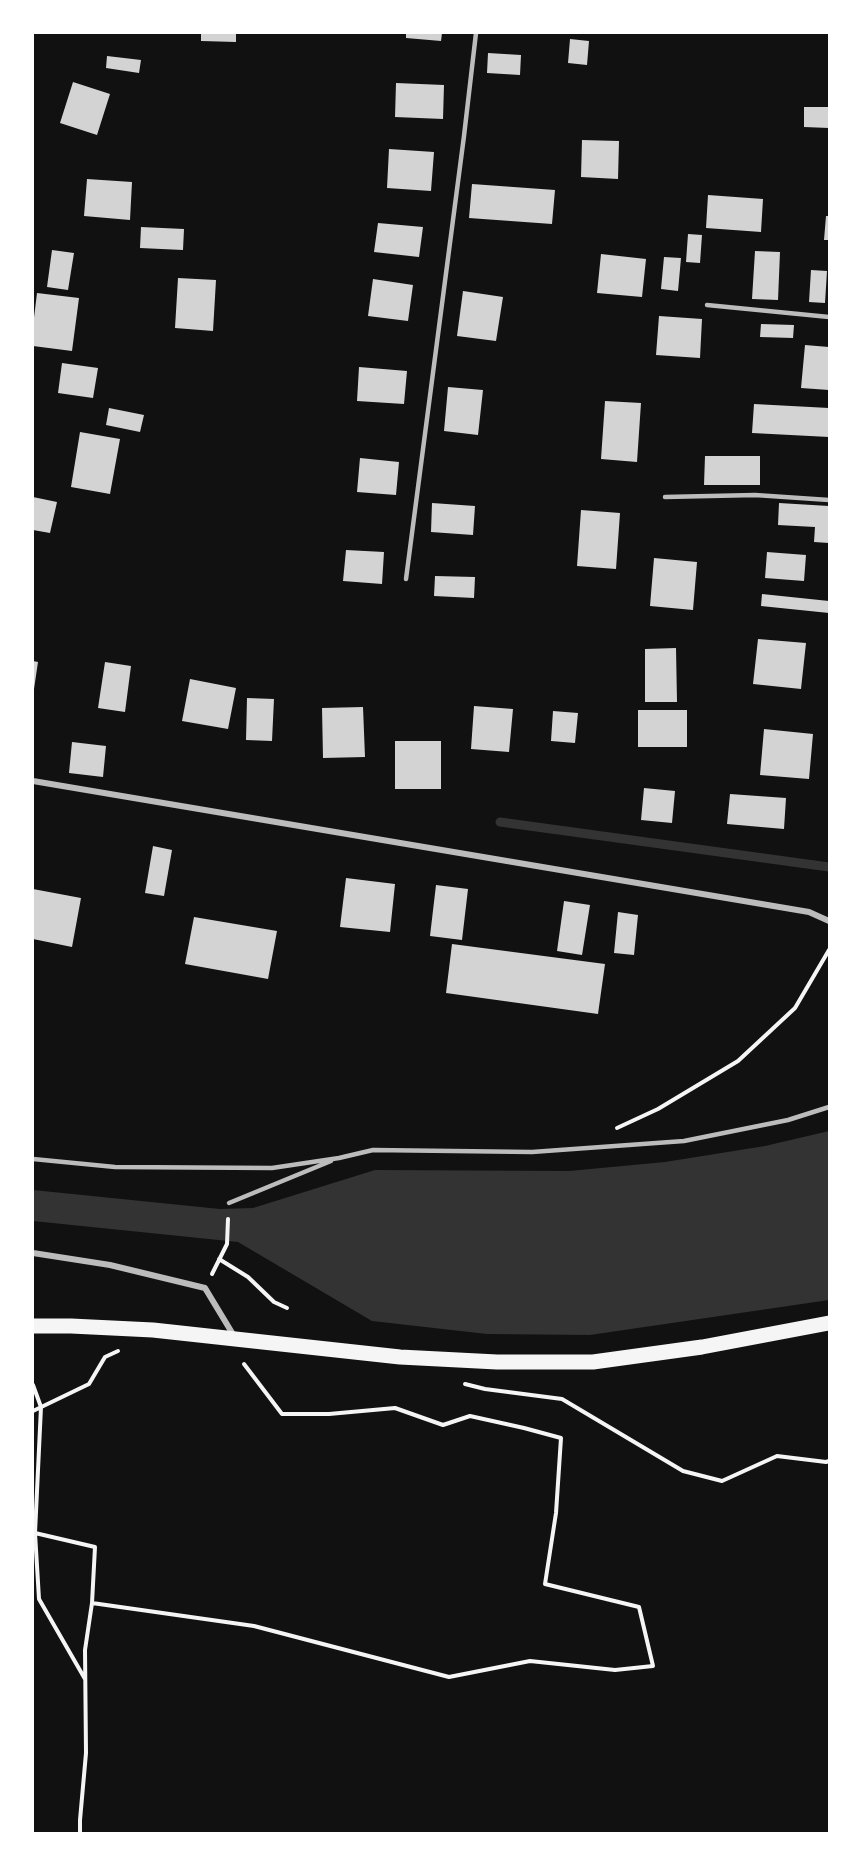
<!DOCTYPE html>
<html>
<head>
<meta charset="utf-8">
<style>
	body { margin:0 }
	#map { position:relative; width:862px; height:1866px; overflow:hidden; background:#111; font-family:"Playfair Display",serif }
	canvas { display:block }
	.frame { position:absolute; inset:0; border:34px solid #fff; pointer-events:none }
</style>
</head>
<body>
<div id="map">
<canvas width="862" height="1866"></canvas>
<div class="frame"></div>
</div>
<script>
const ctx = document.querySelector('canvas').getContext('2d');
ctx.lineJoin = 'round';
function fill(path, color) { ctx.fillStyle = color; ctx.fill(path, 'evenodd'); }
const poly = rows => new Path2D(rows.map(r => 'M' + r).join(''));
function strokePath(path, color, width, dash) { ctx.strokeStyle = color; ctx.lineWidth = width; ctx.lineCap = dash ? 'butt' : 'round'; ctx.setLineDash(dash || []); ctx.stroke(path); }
fill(poly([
	[829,1131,829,1300,590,1335,487,1334,372,1321,238,1242,33,1221,33,1190,220,1209,253,1208,375,1170,569,1171,665,1162,765,1146]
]), '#333');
strokePath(poly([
	[500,822,829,867]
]), '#333', 9);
fill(poly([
	[201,33,236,33,236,42,201,41],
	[406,33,442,33,441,41,406,38],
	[570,39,589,41,587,65,568,63],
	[488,53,521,55,520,75,487,73],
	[107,56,141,60,139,73,106,68],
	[73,82,110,94,97,135,60,123],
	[396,83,444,85,443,119,395,117],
	[804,107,829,107,829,128,804,127],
	[582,140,619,141,618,179,581,177],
	[389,149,434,152,431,191,387,188],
	[87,179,132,182,130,220,84,216],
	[472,184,555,190,552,224,469,218],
	[708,195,763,199,761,232,706,228],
	[826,216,829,216,829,240,824,240],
	[378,223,423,227,419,257,374,252],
	[141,227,184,229,183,250,140,248],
	[688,234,702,235,700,263,686,262],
	[52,250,74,253,68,290,47,287],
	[755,251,780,252,778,300,752,299],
	[601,254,646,259,642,297,597,293],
	[664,257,681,258,678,291,661,289],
	[811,270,827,271,825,303,809,302],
	[178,278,216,280,213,331,175,328],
	[373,279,413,285,408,321,368,316],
	[463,291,503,297,496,341,457,336],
	[37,293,79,298,72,351,33,346,33,326],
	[659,316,702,319,700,358,656,355],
	[761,324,794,325,793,338,760,337],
	[805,345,829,347,829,390,801,388],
	[62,363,98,368,93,398,58,393],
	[359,367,407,371,404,404,357,401],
	[448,387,483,390,478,435,444,431],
	[605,401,641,403,637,462,601,459],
	[754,404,829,408,829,437,752,433],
	[109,408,144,415,140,432,106,425],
	[80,432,120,439,110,494,71,487],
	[705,456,760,456,760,485,704,485],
	[360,458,399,462,396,495,357,492],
	[33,497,57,502,50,533,33,530],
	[432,503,475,506,473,535,431,532],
	[779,503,829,506,829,543,814,542,815,527,778,525],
	[581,510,620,513,616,569,577,566],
	[346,550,384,552,382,584,343,581],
	[767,552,806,555,804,581,765,578],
	[654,558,697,562,693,610,650,606],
	[435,576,475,577,474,598,434,596],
	[762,594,829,601,829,613,761,606],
	[758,639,806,643,801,689,753,684],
	[676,648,677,702,645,702,645,649],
	[33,661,38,662,34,689,33,689],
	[105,662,131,666,125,712,98,708],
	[190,679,236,688,228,729,182,721],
	[247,698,274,699,272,741,246,740],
	[474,706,513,709,509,752,471,749],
	[363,707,365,757,323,758,322,708],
	[638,710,687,710,687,747,638,747],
	[553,711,578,713,575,743,551,741],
	[764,729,813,734,809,779,760,775],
	[395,741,441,741,441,789,395,789],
	[72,742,106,746,103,777,69,773],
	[644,788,675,791,672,823,641,820],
	[730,794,786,798,784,829,727,824],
	[153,846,172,850,164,896,145,893],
	[346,878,395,884,390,932,340,927],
	[436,885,468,889,462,940,430,936],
	[33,889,81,898,72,947,33,939],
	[564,901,590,905,582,955,557,951],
	[618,912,638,915,634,955,614,953],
	[194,917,277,931,268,979,185,964],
	[452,944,605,964,598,1014,446,993]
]), '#d3d3d3');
strokePath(poly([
	[617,1128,658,1109,738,1061,795,1008,829,950],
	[219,1259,248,1277,274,1302,287,1308],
	[212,1274,227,1244,228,1219],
	[465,1384,485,1389,562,1399,683,1471,722,1481,777,1456,826,1462,829,1461],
	[33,1385,41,1407,35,1533,39,1599,85,1679],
	[33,1411,89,1384,105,1357,118,1351],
	[33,1530,35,1533,95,1547,92,1603,85,1650,86,1753,80,1820,80,1833],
	[92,1603,254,1626,449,1677,530,1661,615,1670,653,1666,639,1607,545,1584,556,1513,561,1438,524,1428,470,1416,443,1425,395,1408,329,1414,282,1414,244,1364]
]), '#f5f5f5', 4);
strokePath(poly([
	[707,305,829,317],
	[665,497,755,495,829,500],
	[406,579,464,136,476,33],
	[33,1159,115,1167,272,1168,339,1158,373,1150,532,1152,684,1141,788,1120,829,1107],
	[229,1203,331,1161]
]), '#bcbcbc', 4.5);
strokePath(poly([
	[33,781,809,912,829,921],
	[33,1253,110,1265,205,1288,234,1336]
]), '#bcbcbc', 6);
strokePath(poly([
	[33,1326,71,1326,153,1330,400,1357,497,1362,593,1362,702,1347,829,1323]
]), '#f5f5f5', 15);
</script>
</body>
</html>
